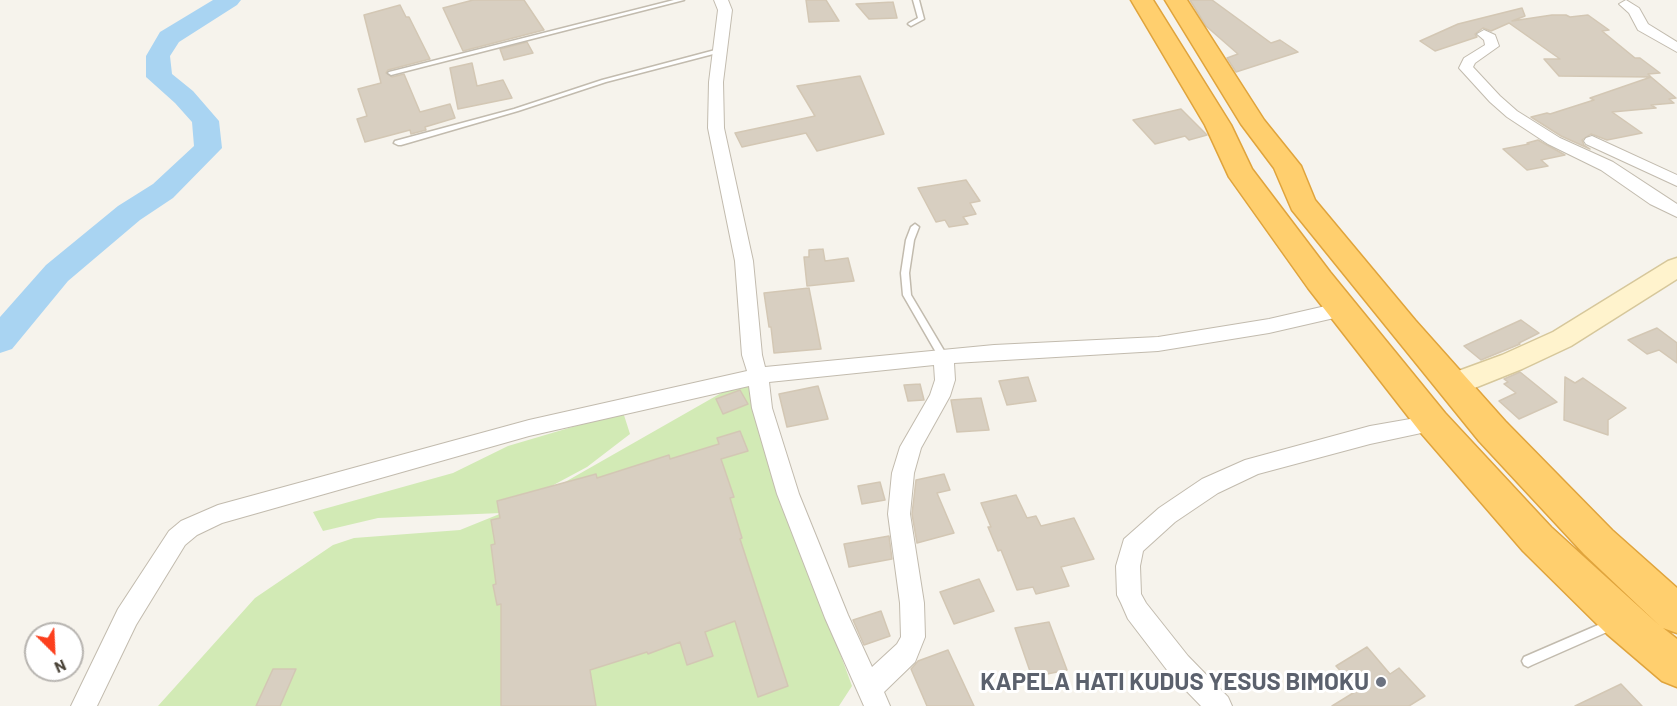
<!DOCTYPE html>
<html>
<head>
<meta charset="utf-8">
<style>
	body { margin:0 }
	#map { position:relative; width:1677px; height:706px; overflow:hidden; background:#f6f3ec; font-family:Barlow,sans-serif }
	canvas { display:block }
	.north { position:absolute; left:24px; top:622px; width:60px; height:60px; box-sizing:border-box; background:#fff; border:2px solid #b7b4b0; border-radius:50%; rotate:156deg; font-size:16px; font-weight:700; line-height:24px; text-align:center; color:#4b4439 }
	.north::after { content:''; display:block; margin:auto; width:21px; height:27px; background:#fc3f1d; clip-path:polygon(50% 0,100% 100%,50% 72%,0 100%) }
</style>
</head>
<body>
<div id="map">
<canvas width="1677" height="706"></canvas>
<div class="north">N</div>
</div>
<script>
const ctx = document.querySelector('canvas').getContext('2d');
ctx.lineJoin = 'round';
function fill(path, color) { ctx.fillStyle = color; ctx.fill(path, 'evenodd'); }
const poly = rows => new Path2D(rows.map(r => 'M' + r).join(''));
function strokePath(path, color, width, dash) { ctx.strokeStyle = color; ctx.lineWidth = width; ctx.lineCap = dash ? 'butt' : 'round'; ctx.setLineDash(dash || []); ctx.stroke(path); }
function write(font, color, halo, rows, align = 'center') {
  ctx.font = font + ' Barlow,sans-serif'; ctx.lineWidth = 6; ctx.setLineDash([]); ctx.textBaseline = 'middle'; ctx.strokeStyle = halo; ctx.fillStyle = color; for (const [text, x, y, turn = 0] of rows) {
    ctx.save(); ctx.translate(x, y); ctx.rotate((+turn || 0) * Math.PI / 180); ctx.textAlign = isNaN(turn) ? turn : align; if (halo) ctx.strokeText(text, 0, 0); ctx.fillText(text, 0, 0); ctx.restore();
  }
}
fill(poly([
	[754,380,808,565,852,686,839,706,158,706,255,598,333,545,354,538,460,530,502,513,378,518,323,531,313,512,453,473,508,446,623,412,630,434,587,467,507,510,530,502,737,384]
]), '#d2eab5');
fill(poly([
	[213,0,241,0,237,5,179,42,170,56,172,74,193,91,219,121,222,148,173,198,140,220,68,281,12,349,0,353,0,317,46,265,118,206,153,184,194,146,192,122,175,103,146,77,146,56,160,32,213,0]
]), '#a9d4f2');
const building = poly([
	[473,0,524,0,544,30,463,51,443,8,473,0],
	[806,0,826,0,839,21,809,22,806,0],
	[1190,0,1212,0,1271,43,1280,40,1298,52,1236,72,1227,58,1238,54,1206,26,1190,0],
	[893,2,897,18,869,19,856,4,893,2],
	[400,5,406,17,409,17,430,59,388,70,386,73,392,77,404,74,420,112,450,104,455,118,425,127,426,130,411,134,410,130,365,142,357,119,367,116,358,89,381,83,364,15,400,5],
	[1522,8,1525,16,1512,21,1552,15,1566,15,1570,17,1588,15,1609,30,1602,31,1635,58,1640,58,1660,73,1648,74,1651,77,1559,76,1544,59,1560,59,1509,23,1491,31,1483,28,1475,34,1477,37,1435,51,1420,41,1458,24,1522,8],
	[527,42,533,53,504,60,500,49,527,42],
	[472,63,477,86,503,80,512,98,458,109,450,68,472,63],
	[860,76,884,134,817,151,806,133,742,147,735,133,815,116,797,86,860,76],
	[1651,77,1676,98,1669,99,1674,103,1651,105,1656,108,1612,112,1642,133,1607,140,1591,134,1582,140,1584,145,1590,149,1561,136,1531,117,1547,113,1550,114,1594,100,1590,98,1651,77],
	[1181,109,1207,135,1189,140,1185,136,1155,144,1133,120,1181,109],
	[1538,140,1565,155,1541,160,1548,166,1527,170,1503,149,1529,144,1527,143,1538,140],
	[966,180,980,201,970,203,976,214,963,217,968,224,949,227,945,220,936,222,918,188,966,180],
	[823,249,825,261,848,258,854,281,807,286,804,257,809,257,809,250,823,249],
	[809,288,821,349,774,353,771,327,769,327,764,293,809,288],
	[1521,320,1539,333,1519,343,1520,344,1481,360,1464,346,1521,320],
	[1657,328,1677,343,1677,363,1659,350,1647,354,1628,340,1657,328],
	[1520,372,1557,402,1519,419,1499,401,1516,393,1504,384,1508,382,1504,379,1520,372],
	[1028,377,1036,401,1007,405,999,381,1028,377],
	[1565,377,1575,383,1583,378,1626,408,1608,420,1608,435,1564,420,1565,377],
	[920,384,924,400,908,401,904,385,920,384],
	[818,386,828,419,787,427,779,394,818,386],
	[740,390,748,404,723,414,716,399,740,390],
	[981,398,989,430,957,432,951,400,981,398],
	[740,431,748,451,721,459,734,497,730,498,742,538,740,539,788,686,758,697,735,621,705,632,713,656,687,665,680,642,648,654,647,652,590,670,596,706,501,706,501,604,497,605,493,585,496,584,491,545,495,544,491,520,500,518,497,501,596,474,597,478,669,455,670,459,719,444,717,438,740,431],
	[944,474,950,490,937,493,954,533,917,543,912,514,916,480,944,474],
	[880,482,885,500,862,504,858,486,880,482],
	[1016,495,1027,518,1036,516,1041,526,1074,518,1094,559,1061,567,1069,586,1036,594,1033,587,1017,590,1001,550,998,551,988,527,991,527,981,503,1016,495],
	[889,536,892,559,849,567,844,544,889,536],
	[979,579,994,611,954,624,940,592,979,579],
	[881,611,890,636,864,645,853,620,881,611],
	[1049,622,1067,670,1032,677,1015,628,1049,622],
	[1367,647,1390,674,1399,668,1425,696,1409,706,1332,706,1358,690,1336,666,1367,647],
	[948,650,974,706,927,706,911,669,918,661,948,650],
	[273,669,296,669,280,706,256,706,273,669],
	[1621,684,1642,706,1575,706,1621,684]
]);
fill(building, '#d8cfc1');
strokePath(building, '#d3c7b4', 1.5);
const lane = poly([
	[674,0,684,0,391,75,388,73,389,72,674,0],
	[913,0,919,0,924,19,911,26,908,24,909,23,918,18,913,0],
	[719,49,722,51,721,52,606,82,518,111,401,145,398,145,394,143,395,141,514,109,602,80,719,49],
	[915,224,919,227,914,240,909,273,911,295,949,359,947,361,944,362,941,361,903,295,901,273,906,240,911,227,915,224],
	[1612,619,1616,620,1618,624,1616,628,1532,665,1528,667,1524,665,1522,661,1524,657,1612,619]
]);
const street = poly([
	[714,0,728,0,732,10,723,82,724,128,753,261,762,355,765,367,994,345,1158,337,1269,319,1343,302,1350,304,1352,309,1350,314,1343,316,1269,333,1158,351,954,363,955,380,950,396,921,448,914,473,910,514,924,603,925,637,915,662,884,692,890,706,864,706,825,618,777,494,752,408,749,386,529,436,222,523,197,535,185,545,136,625,97,706,71,706,118,609,169,531,181,521,218,505,529,420,747,371,742,355,735,261,708,128,709,82,718,10,714,0],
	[934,365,935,380,930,395,900,447,892,473,888,514,900,603,901,637,897,644,872,667,848,615,799,494,772,408,769,382,934,365],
	[1626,0,1639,8,1648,24,1677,42,1677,52,1638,30,1629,13,1619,4,1626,0],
	[1484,30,1495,35,1499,46,1475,63,1473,67,1500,96,1517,111,1560,138,1613,162,1677,204,1677,217,1650,204,1601,170,1548,144,1507,117,1490,102,1459,68,1464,58,1485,45,1484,40,1477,34,1484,30],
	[1592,136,1677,175,1677,186,1586,144,1584,141,1586,138,1592,136],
	[1433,415,1440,417,1443,423,1440,429,1370,444,1258,474,1218,493,1175,522,1143,551,1140,566,1141,594,1146,603,1188,656,1228,697,1232,706,1201,706,1170,674,1128,619,1121,603,1117,595,1116,566,1124,539,1159,508,1202,479,1245,460,1370,426,1433,415]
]);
const secondary = poly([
	[1677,258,1677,279,1571,346,1522,369,1462,393,1452,396,1442,393,1438,385,1442,377,1502,355,1553,332,1668,261,1677,258]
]);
const highway = poly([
	[1131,0,1153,0,1231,125,1252,169,1330,272,1445,413,1551,527,1660,626,1584,554,1479,441,1292,210,1274,168,1241,124,1165,0,1187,0,1264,120,1301,166,1315,200,1415,320,1505,421,1612,530,1677,588,1677,633,1663,628,1677,639,1677,687,1662,681,1607,634,1523,551,1421,433,1308,288,1229,177,1205,125,1131,0]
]);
strokePath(lane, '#c2bbae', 3);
strokePath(street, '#c2bbae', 2);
strokePath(secondary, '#d6c79b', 3);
strokePath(highway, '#e0a43c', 3);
fill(lane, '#fff');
fill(street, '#fff');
fill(secondary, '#fff3cd');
fill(highway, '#ffcf6e');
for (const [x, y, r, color] of [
	[1381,682,6,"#6b7280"]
]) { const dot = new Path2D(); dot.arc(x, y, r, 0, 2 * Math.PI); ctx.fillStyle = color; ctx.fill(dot); strokePath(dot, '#fff', 2); }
write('bold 24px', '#5b616d', '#fff', [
	["KAPELA HATI KUDUS YESUS BIMOKU",1369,682]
], 'right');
</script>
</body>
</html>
